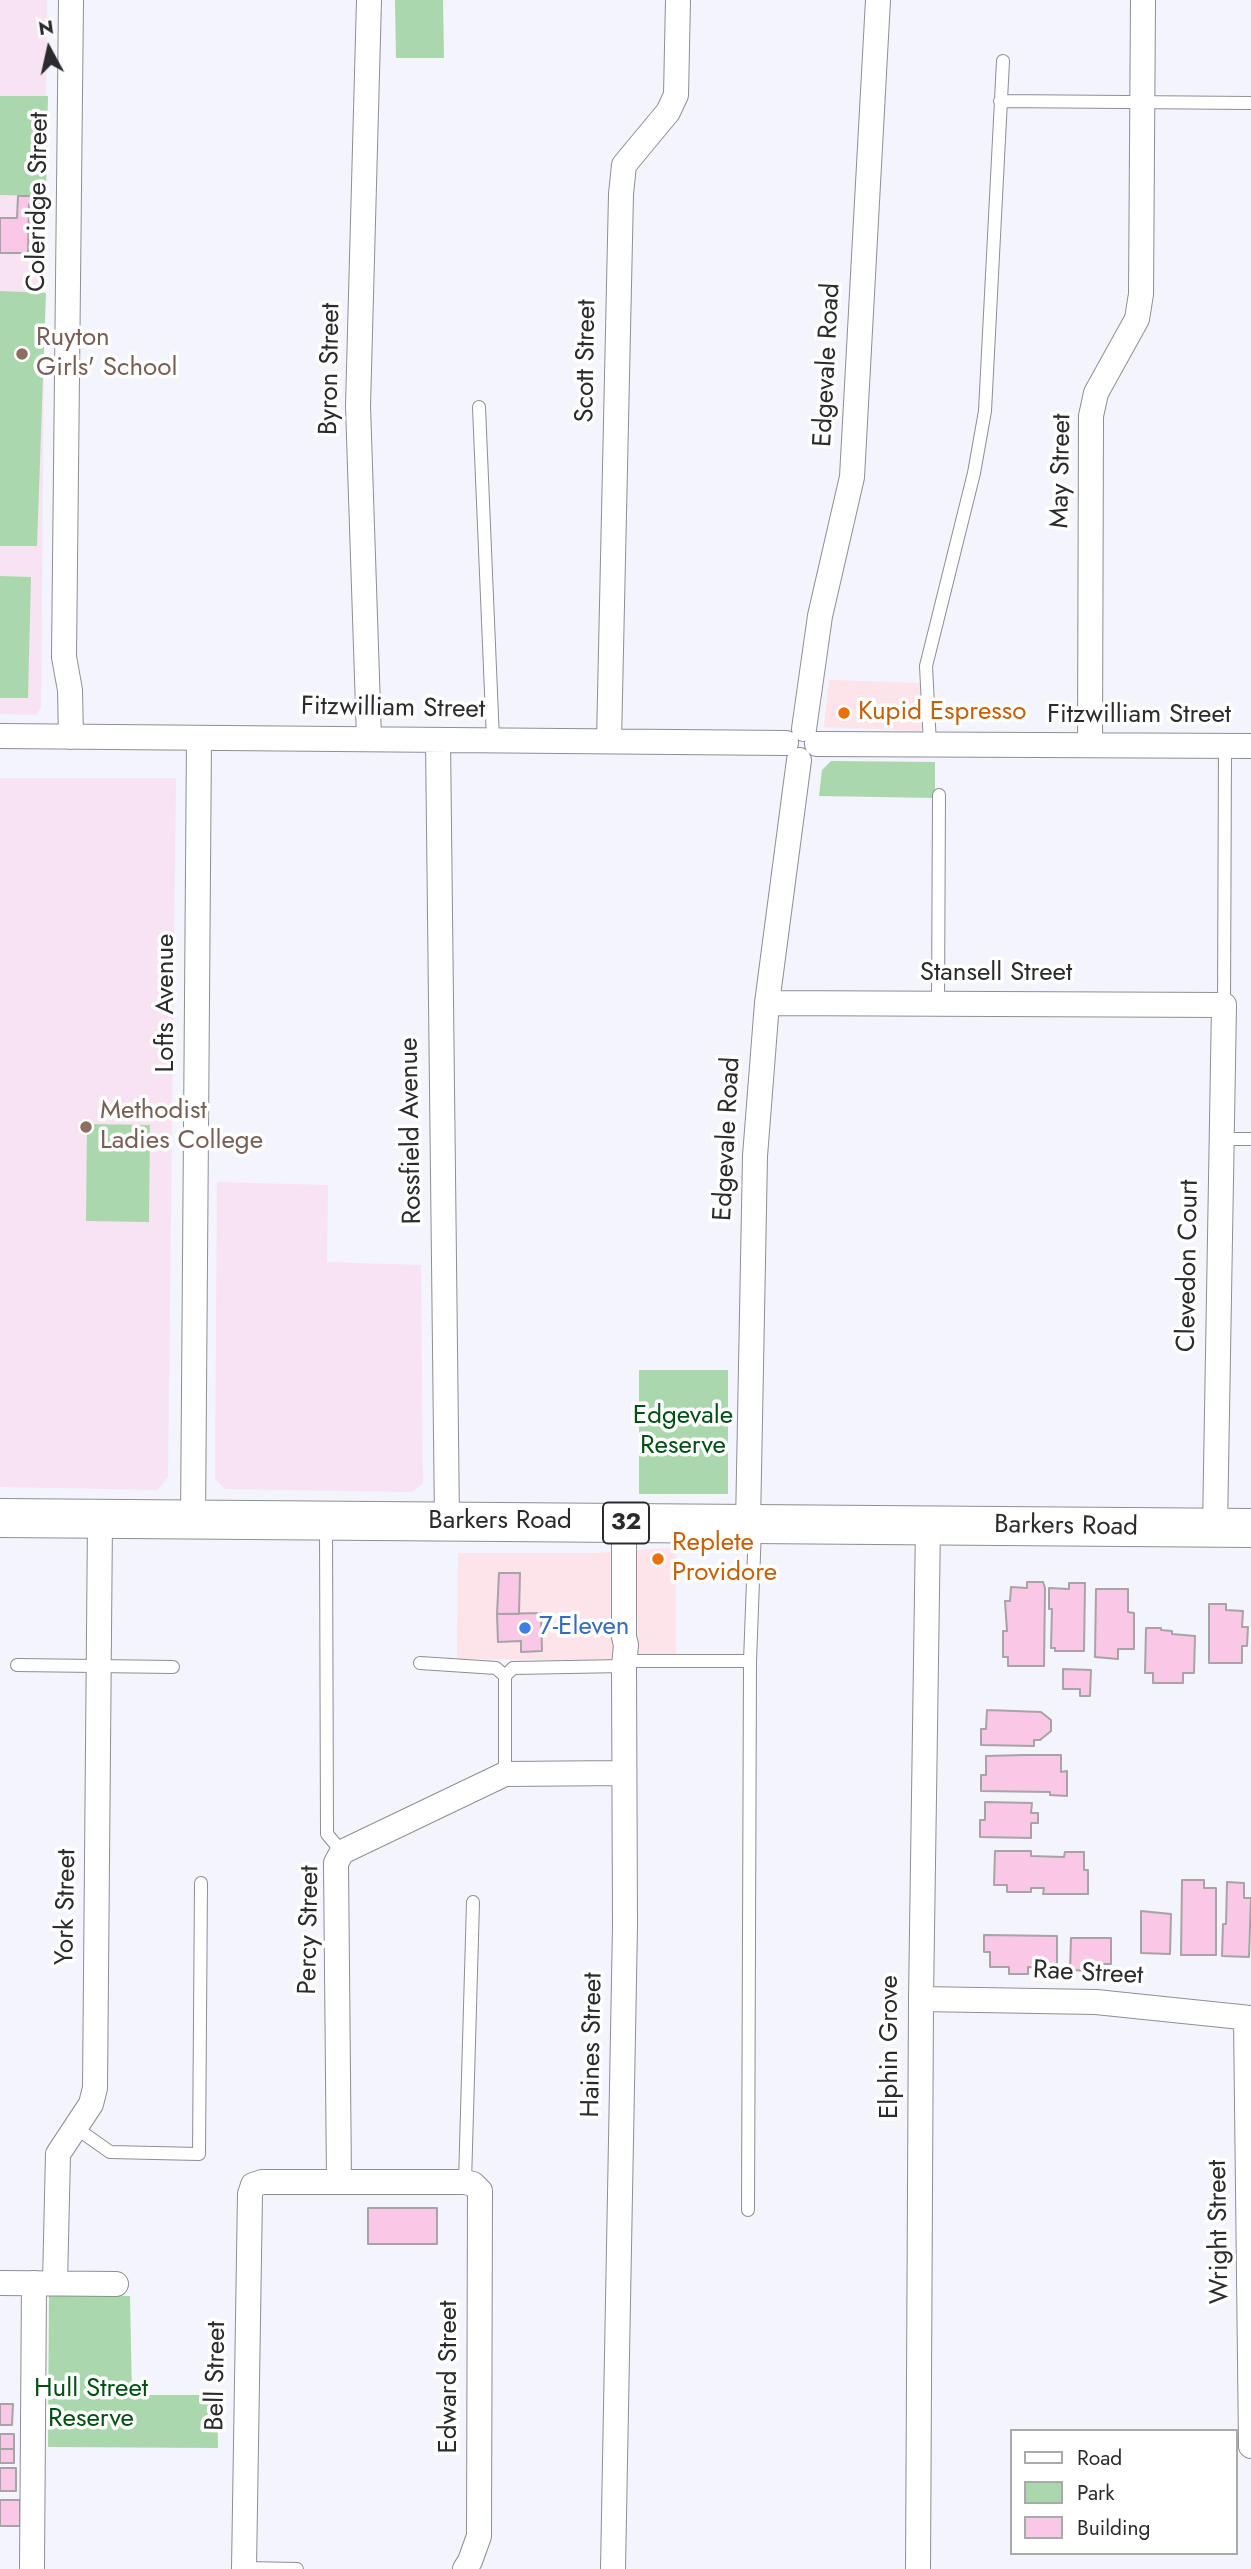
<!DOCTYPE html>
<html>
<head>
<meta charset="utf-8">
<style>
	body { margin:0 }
	#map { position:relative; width:1251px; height:2569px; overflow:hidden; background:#f3f4fc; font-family:Jost,sans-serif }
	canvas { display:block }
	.legend { position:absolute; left:1010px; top:2429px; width:228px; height:126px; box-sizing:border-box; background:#fff; border:2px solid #aaaaab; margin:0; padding:9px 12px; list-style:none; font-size:21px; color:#2b2b2e }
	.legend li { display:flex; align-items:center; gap:14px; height:35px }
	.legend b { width:35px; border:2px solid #aaaaab }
	.north { position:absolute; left:14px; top:14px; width:70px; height:70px; -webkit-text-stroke:5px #fff; paint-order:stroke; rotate:352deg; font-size:19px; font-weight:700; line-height:28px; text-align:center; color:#2b2b2e }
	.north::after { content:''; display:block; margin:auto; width:24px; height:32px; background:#2b2b2e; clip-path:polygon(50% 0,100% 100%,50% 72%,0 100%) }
</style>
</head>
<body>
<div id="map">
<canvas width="1251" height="2569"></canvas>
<ul class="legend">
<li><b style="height:9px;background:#fff"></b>Road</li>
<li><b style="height:19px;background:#aad8ac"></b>Park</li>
<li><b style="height:19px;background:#f9c8e6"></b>Building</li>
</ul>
<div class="north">N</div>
</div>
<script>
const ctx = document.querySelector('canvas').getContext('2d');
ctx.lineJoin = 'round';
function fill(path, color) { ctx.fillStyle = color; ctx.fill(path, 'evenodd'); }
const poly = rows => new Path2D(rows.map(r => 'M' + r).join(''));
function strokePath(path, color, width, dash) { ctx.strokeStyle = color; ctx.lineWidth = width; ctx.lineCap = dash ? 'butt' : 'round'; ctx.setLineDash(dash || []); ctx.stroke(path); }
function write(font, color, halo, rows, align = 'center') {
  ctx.font = font + ' Jost,sans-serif'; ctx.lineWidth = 7; ctx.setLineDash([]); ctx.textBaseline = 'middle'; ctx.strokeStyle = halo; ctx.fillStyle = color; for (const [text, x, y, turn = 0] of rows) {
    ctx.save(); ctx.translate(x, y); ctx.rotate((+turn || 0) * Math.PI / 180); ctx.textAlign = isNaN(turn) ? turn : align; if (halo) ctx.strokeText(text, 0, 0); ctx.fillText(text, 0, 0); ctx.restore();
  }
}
fill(poly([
	[829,680,922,683,924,731,824,727],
	[676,1547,676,1656,605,1660,457,1659,458,1553,598,1553]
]), '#fde3ea');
fill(poly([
	[0,0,47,0,41,708,36,715,0,714],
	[0,778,176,778,168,1477,157,1490,0,1487],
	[217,1182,328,1185,327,1262,421,1265,423,1483,413,1492,225,1489,215,1479]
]), '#f8e3f2');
fill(poly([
	[395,0,443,0,444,58,396,58],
	[0,96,48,96,46,196,0,195],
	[0,291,46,293,37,546,0,546],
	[0,576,31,577,28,698,0,698],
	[831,761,935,762,935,798,819,796,822,770],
	[87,1124,150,1125,149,1222,86,1221],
	[639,1370,728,1370,728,1494,639,1494],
	[49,2295,130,2296,132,2395,217,2395,218,2448,48,2447]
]), '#aad8ac');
const building = poly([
	[18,196,41,196,40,204,29,204,28,253,0,253,0,218,17,218,18,196],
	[499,1573,520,1573,519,1614,497,1614,499,1573],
	[1027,1582,1043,1582,1045,1588,1044,1666,1008,1666,1008,1657,1003,1657,1003,1631,1007,1631,1005,1601,1010,1601,1011,1587,1027,1588,1027,1582],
	[1069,1583,1085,1583,1084,1651,1055,1651,1055,1648,1051,1648,1052,1609,1049,1609,1049,1588,1069,1589,1069,1583],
	[1096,1589,1128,1589,1128,1612,1134,1613,1134,1649,1118,1649,1118,1659,1095,1657,1096,1589],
	[1209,1604,1226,1604,1226,1610,1243,1611,1242,1627,1248,1627,1247,1646,1242,1646,1242,1663,1209,1663,1209,1604],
	[541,1613,542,1651,521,1652,521,1641,498,1642,497,1614,541,1613],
	[1146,1628,1161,1628,1161,1630,1172,1631,1172,1634,1195,1636,1194,1673,1183,1673,1183,1683,1153,1683,1153,1673,1145,1673,1146,1628],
	[1063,1669,1091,1670,1090,1696,1080,1696,1080,1689,1063,1689,1063,1669],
	[987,1710,1041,1712,1051,1720,1051,1731,1040,1740,1034,1740,1034,1746,981,1745,981,1729,986,1729,987,1710],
	[1024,1755,1061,1755,1061,1772,1067,1771,1067,1796,1050,1795,1050,1792,981,1791,981,1775,986,1775,986,1756,1024,1755],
	[985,1802,1032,1803,1031,1813,1038,1813,1038,1823,1031,1823,1031,1838,980,1837,980,1820,985,1820,985,1802],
	[995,1851,1031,1851,1031,1856,1064,1857,1065,1852,1084,1852,1084,1870,1088,1870,1088,1894,1043,1894,1044,1888,1031,1888,1031,1892,1007,1892,1007,1885,994,1885,995,1851],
	[1182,1880,1204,1880,1204,1888,1216,1888,1216,1955,1181,1955,1182,1880],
	[1227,1882,1244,1883,1244,1898,1251,1898,1249,1957,1222,1956,1223,1924,1226,1924,1227,1882],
	[1141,1911,1171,1914,1170,1954,1141,1953,1141,1911],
	[984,1935,1057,1936,1057,1968,1028,1967,1028,1974,1009,1974,1009,1967,990,1967,990,1952,984,1952,984,1935],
	[1071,1938,1111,1938,1111,1964,1093,1964,1094,1971,1070,1970,1071,1938],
	[368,2208,437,2208,437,2244,368,2244,368,2208],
	[0,2404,13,2404,12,2425,0,2425,0,2404],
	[0,2434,14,2434,14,2449,0,2449,0,2434],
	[0,2449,14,2449,14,2463,0,2463,0,2449],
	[0,2468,16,2468,16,2491,0,2491,0,2468],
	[0,2500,20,2500,20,2526,0,2526,0,2500]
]);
fill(building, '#f9c8e6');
strokePath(building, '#a9a2a6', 2);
const service = poly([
	[1000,101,1251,103],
	[479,407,493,740],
	[930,745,926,666,974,473,985,411,1003,61],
	[938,1004,939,795],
	[1224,1005,1225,746],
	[1220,1139,1251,1139],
	[326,1525,327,1834,342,1852],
	[626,1661,750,1661],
	[420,1663,496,1668,505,1676],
	[17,1665,173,1667],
	[505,1774,505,1676,513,1668,624,1666],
	[76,2128,110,2152,199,2154,201,1883],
	[465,2182,473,1902],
	[748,2210,750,1661,755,1528],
	[244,2568,297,2569]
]);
const minor = poly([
	[804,729,820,616,852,477,878,0],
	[0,736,786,743],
	[71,737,70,690,64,657,71,0],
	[369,738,358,406,369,0],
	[438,740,447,1522],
	[609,741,621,194,624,165,668,112,676,95,678,0],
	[817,744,1251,746],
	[1090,745,1091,416,1096,393,1137,319,1141,294,1143,0],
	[767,1003,1224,1005,1215,1528],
	[193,1520,199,738],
	[748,1524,755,1156,767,1003,799,760],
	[921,1999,1096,2002,1251,2018],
	[1246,2018,1251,2446],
	[339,2182,336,1863,342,1852,505,1774,623,1773],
	[0,2283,116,2284],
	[55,2283,58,2154,91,2104,95,2088,100,1519],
	[32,2569,34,2283],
	[244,2569,250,2194,253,2185,262,2182,465,2182,473,2184,480,2191,479,2536,470,2561,465,2569],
	[613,2569,625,1926,624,1666,626,1645,624,1637,624,1523],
	[918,2569,921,1999,928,1525]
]);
const primary = poly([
	[0,1518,1251,1528]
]);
strokePath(service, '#8e8e95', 14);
strokePath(minor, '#8e8e95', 26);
strokePath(primary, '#8e8e95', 40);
strokePath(service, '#fff', 12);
strokePath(minor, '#fff', 24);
strokePath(primary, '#fff', 38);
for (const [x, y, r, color] of [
	[22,354,7,"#8d6e63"],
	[844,713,7,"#e8710a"],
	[86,1127,7,"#8d6e63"],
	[658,1559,7,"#e8710a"],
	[525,1628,7,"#3f7fe0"]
]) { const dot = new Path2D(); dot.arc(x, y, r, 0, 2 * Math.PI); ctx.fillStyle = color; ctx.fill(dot); strokePath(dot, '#fff', 2.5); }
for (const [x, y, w] of [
	[626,1523,46]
]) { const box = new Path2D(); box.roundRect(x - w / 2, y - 20.5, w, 41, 5); ctx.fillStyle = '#fff'; ctx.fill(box); strokePath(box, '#2b2b2e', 2); }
write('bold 24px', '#2b2b2e', null, [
	["32",626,1523]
]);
write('26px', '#2b2b2e', '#fff', [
	["Coleridge Street",39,202,-89],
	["Scott Street",587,361,-89],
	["Edgevale Road",828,365,-87],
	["Byron Street",331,369,-89],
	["May Street",1062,471,-89],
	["Fitzwilliam Street",393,709,1],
	["Fitzwilliam Street",1139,716],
	["Stansell Street",996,974],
	["Lofts Avenue",167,1003,-90],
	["Rossfield Avenue",412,1131,-91],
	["Edgevale Road",728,1139,-87],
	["Clevedon Court",1189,1266,-89],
	["Barkers Road",500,1522],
	["Barkers Road",1066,1527,1],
	["York Street",67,1907,-89],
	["Percy Street",310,1930,-89],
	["Rae Street",1088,1974,3],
	["Haines Street",593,2045,-89],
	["Elphin Grove",891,2047,-90],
	["Wright Street",1220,2232,-91],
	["Bell Street",217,2376,-89],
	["Edward Street",450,2377,-90]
]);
write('26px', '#785e54', '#fff', [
	["Ruyton",36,339],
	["Girls' School",36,369],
	["Methodist",100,1112],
	["Ladies College",100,1142]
], 'left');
write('26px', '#c56008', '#fff', [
	["Kupid Espresso",858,713],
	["Replete",672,1544],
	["Providore",672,1574]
], 'left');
write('26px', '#025014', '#fff', [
	["Edgevale",683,1417],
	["Reserve",683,1447],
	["Hull Street",91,2390],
	["Reserve",91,2420]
]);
write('26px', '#366cbe', '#fff', [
	["7-Eleven",539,1628]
], 'left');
</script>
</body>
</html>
